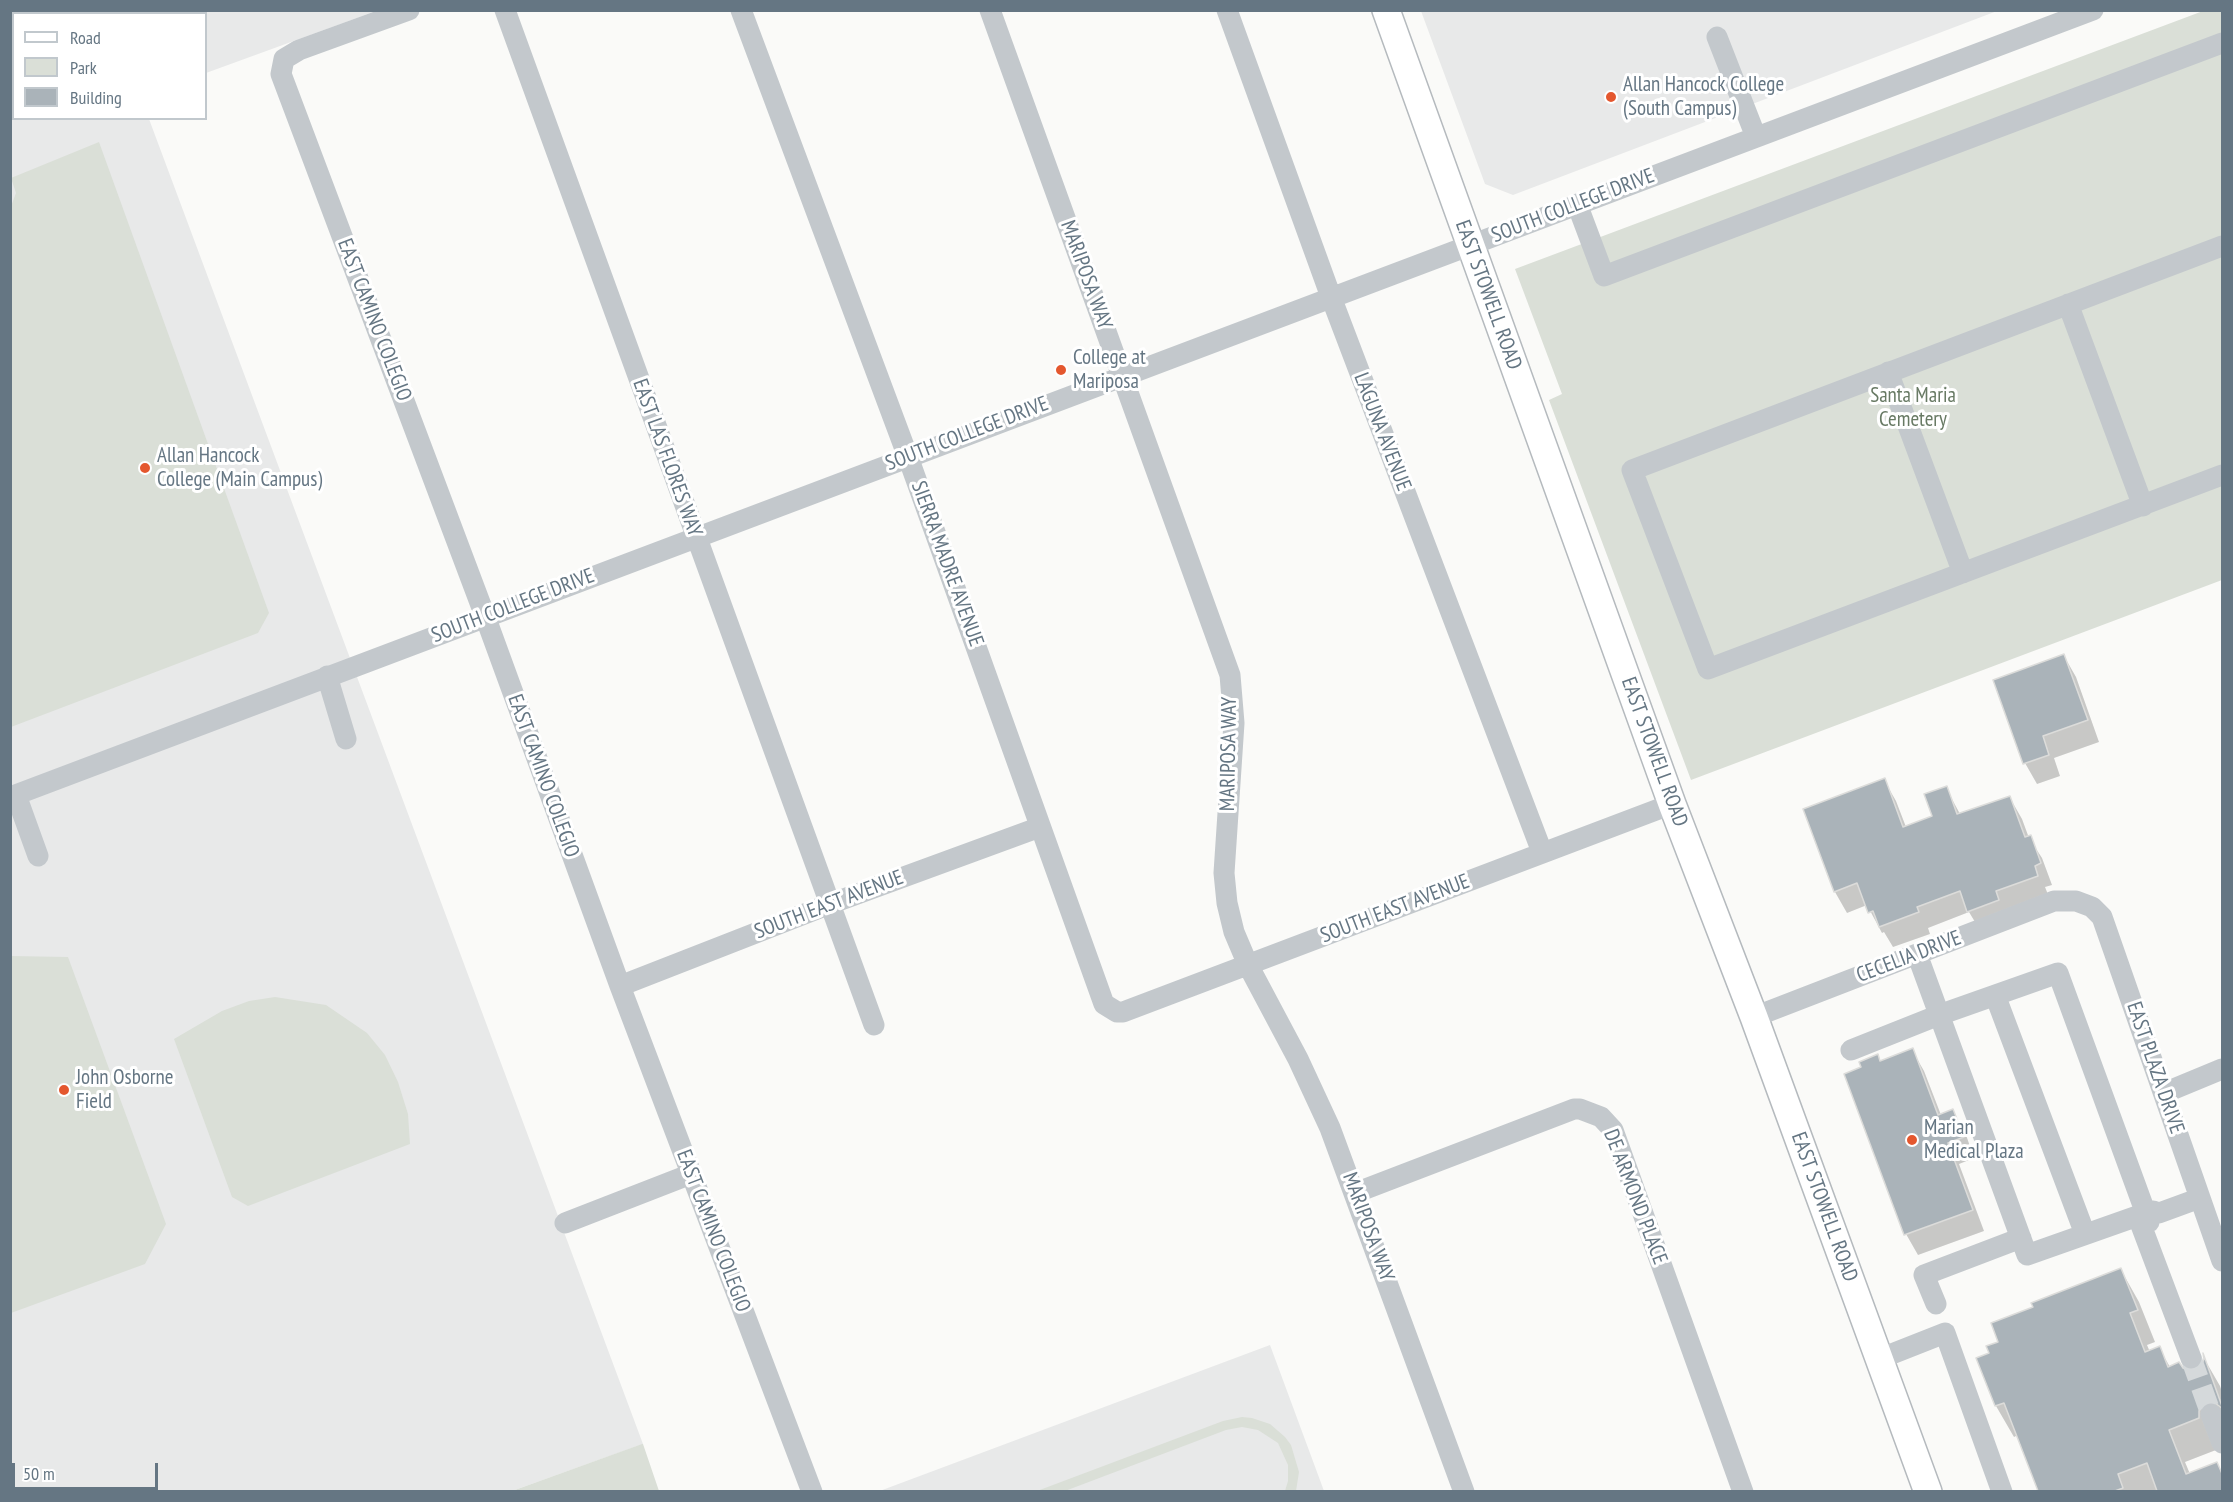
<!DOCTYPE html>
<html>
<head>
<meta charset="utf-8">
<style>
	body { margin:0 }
	#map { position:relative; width:2233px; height:1502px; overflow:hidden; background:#fafaf8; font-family:"PT Sans Narrow",sans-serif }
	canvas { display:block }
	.frame { position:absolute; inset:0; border:12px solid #657683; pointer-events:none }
	.legend { position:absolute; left:12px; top:12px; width:195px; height:108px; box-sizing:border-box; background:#fff; border:2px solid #c1c8cd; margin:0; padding:8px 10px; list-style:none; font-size:18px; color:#657683 }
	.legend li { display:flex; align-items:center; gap:12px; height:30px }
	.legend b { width:30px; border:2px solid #c1c8cd }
	.scale { position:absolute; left:12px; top:1463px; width:146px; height:27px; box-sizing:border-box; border:3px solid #657683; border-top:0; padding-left:8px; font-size:18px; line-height:21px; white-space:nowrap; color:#657683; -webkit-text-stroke:4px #fff; paint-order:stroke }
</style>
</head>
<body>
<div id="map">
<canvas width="2233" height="1502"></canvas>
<div class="frame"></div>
<ul class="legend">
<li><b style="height:8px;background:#fff"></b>Road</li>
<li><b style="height:16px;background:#dadfd7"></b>Park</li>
<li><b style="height:16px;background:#aab3b9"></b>Building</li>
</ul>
<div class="scale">50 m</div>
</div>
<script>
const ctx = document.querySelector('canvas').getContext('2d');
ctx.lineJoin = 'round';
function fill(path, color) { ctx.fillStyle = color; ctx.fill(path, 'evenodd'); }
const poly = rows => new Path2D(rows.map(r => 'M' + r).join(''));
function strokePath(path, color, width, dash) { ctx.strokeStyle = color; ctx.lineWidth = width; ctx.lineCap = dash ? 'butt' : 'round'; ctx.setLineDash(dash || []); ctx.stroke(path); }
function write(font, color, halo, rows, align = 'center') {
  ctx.font = font + ' "PT Sans Narrow",sans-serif'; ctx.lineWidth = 6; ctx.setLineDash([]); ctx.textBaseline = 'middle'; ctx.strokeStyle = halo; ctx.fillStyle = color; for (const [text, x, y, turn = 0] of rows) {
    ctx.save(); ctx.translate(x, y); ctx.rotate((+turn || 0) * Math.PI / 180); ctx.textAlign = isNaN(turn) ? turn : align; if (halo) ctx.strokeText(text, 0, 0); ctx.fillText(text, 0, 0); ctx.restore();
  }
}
fill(poly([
	[10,11,376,11,206,73,206,14,14,14,14,118,149,119,643,1444,512,1491,11,1491],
	[1421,11,1997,11,1513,195,1485,184],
	[1270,1345,1324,1491,877,1492]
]), '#e8e9e9');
fill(poly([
	[2203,11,2222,11,2222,580,1691,780,1549,400,1562,394,1515,269],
	[99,142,269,613,258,633,11,727,10,209,16,193,11,178],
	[11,956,68,957,166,1224,145,1264,11,1313],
	[275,997,326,1005,367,1033,385,1055,398,1082,408,1114,410,1144,248,1206,232,1197,174,1039,222,1011,249,1001],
	[1242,1417,1252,1418,1270,1424,1285,1437,1291,1445,1299,1472,1296,1491,1285,1491,1288,1481,1288,1465,1278,1443,1258,1430,1242,1427,1226,1430,1065,1491,1037,1491,1223,1421],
	[643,1444,659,1491,512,1491,642,1444]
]), '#dadfd7');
fill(poly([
	[2064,656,2076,677,2099,742,2054,758,2060,776,2037,784,2025,763],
	[1884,780,1896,801,1906,827,1934,817,1946,788,1960,814,2010,798,2022,819,2029,838,2042,858,2052,885,2045,887,2049,897,1981,932,1969,912,1928,928,1930,934,1893,947,1884,932,1882,933,1867,905,1847,913,1835,892],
	[1912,1050,1924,1071,1941,1115,1952,1111,1965,1132,1974,1158,1959,1164,1984,1231,1918,1255,1906,1234,1863,1068,1878,1056,1881,1062],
	[2121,1270,2139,1302,2155,1342,2147,1345,2150,1352,2159,1348,2170,1367,2189,1372,2197,1371,2202,1367,2205,1360,2220,1386,2222,1392,2222,1435,2216,1450,2185,1462,2190,1474,2217,1464,2222,1474,2222,1492,2040,1492,2018,1435,2014,1437,1996,1406,1978,1359,1991,1354,2000,1342]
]), '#0003');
const building = poly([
	[2064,654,2088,720,2043,736,2049,755,2023,764,1993,680,2064,654],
	[1885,778,1903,827,1932,816,1924,794,1947,786,1957,814,2010,796,2025,837,2031,835,2041,863,2035,866,2038,876,1996,891,1999,900,1967,912,1960,891,1917,907,1919,912,1879,927,1873,911,1868,913,1857,883,1834,892,1803,809,1885,778],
	[1913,1048,1938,1115,1953,1109,1964,1137,1948,1143,1973,1210,1904,1235,1844,1074,1861,1067,1859,1062,1878,1054,1880,1061,1913,1048],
	[2121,1268,2138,1310,2130,1313,2145,1352,2160,1346,2168,1367,2179,1362,2183,1368,2190,1371,2196,1370,2201,1366,2204,1359,2203,1353,2223,1409,2214,1402,2206,1402,2199,1411,2199,1418,2169,1430,2186,1474,2217,1462,2223,1476,2223,1491,2157,1491,2147,1463,2118,1474,2123,1488,2115,1491,2038,1491,2004,1403,1995,1406,1976,1358,1989,1353,1986,1346,1998,1342,1991,1323,2033,1307,2031,1303,2121,1268]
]);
fill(building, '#aab3b9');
strokePath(building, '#dcdcda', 1.5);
strokePath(poly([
	[2191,1358,2211,1414]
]), '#d5d9db', 21, [21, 10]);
const major = poly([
	[1386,10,1672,804,1754,1017,1928,1492]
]);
strokePath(major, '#b5babe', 30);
strokePath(poly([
	[97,10,98,14],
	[409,10,299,50,284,59,281,74,485,616,620,986,812,1492],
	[505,10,874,1025],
	[741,10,908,457,1104,1004,1117,1012,1123,1012,1672,804],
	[990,10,1230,675,1234,723,1224,873,1227,903,1234,932,1248,965,1298,1059,1330,1128,1464,1492],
	[1227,10,1331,297,1542,852],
	[1717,37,1756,137],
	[1577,204,1604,276,2222,43],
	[2222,246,1632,470,1708,669,2222,475],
	[2068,304,2143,506],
	[1888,372,1963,573],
	[327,676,346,739],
	[16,795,38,856],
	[10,797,2093,10],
	[1917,954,2027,1255],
	[620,986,830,904,1040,827],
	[1995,995,2085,1234],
	[1754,1017,2054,901,2076,901,2092,907,2102,917,2222,1261],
	[1851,1050,1939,1015,2058,973,2149,1222],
	[2164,1093,2222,1069],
	[1355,1193,1574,1109,1580,1109,1601,1117,1613,1130,1743,1492],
	[565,1223,691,1174],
	[2141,1225,2191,1358],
	[2027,1255,2146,1213,2153,1211,2159,1213,2200,1198],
	[1936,1304,1924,1275,2021,1238],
	[1879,1359,1945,1333,2002,1492],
	[2211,1414,2222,1443]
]), '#c3c8cc', 21);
strokePath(major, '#fff', 27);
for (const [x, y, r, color] of [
	[1611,97,6,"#e4572e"],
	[1061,370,6,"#e4572e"],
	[145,468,6,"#e4572e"],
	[64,1090,6,"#e4572e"],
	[1912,1140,6,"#e4572e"]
]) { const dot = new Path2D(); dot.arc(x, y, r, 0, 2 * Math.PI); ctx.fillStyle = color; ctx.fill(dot); strokePath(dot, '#fff', 2); }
write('21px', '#657683', '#fff', [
	["Allan Hancock College",1623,85],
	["(South Campus)",1623,109],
	["College at",1073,358],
	["Mariposa",1073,382],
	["Allan Hancock",157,456],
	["College (Main Campus)",157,480],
	["John Osborne",76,1078],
	["Field",76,1102],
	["Marian",1924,1128],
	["Medical Plaza",1924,1152]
], 'left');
write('21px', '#657683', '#fff', [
	["SOUTH COLLEGE DRIVE",1573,206,-21],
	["MARIPOSA WAY",1086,275,70],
	["EAST STOWELL ROAD",1488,295,70],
	["EAST CAMINO COLEGIO",374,320,69],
	["LAGUNA AVENUE",1382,432,69],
	["SOUTH COLLEGE DRIVE",967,434,-21],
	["EAST LAS FLORES WAY",667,458,70],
	["SIERRA MADRE AVENUE",947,564,70],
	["SOUTH COLLEGE DRIVE",513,606,-21],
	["EAST STOWELL ROAD",1654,752,70],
	["MARIPOSA WAY",1229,754,-89],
	["EAST CAMINO COLEGIO",543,776,70],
	["SOUTH EAST AVENUE",829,905,-21],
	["SOUTH EAST AVENUE",1395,909,-21],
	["CECELIA DRIVE",1909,957,-21],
	["EAST PLAZA DRIVE",2155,1068,71],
	["DE ARMOND PLACE",1635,1197,69],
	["EAST STOWELL ROAD",1824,1207,70],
	["MARIPOSA WAY",1368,1227,70],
	["EAST CAMINO COLEGIO",713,1231,69]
]);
write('21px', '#687a64', '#fff', [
	["Santa Maria",1913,396],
	["Cemetery",1913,420]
]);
</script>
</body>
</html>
